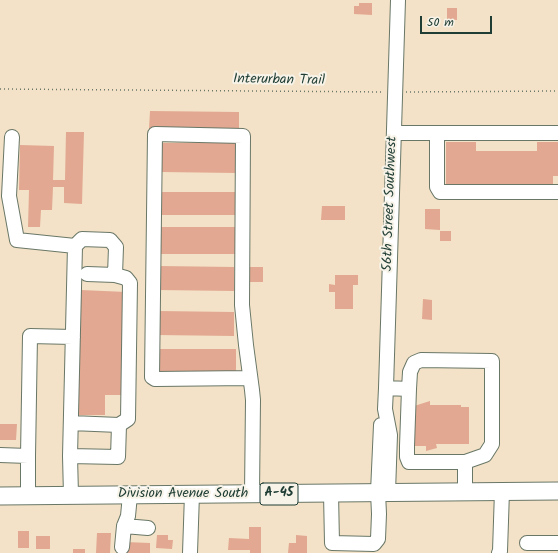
<!DOCTYPE html>
<html>
<head>
<meta charset="utf-8">
<style>
	body { margin:0 }
	#map { position:relative; width:558px; height:553px; overflow:hidden; background:#f3e2c7; font-family:Kalam,sans-serif }
	canvas { display:block }
	.scale { position:absolute; left:420px; top:16px; width:72px; height:18px; box-sizing:border-box; border:2px solid #1f3d34; border-top:0; padding-left:5px; font-size:12px; line-height:14px; white-space:nowrap; color:#1f3d34; -webkit-text-stroke:3px #f7f3e8; paint-order:stroke }
</style>
</head>
<body>
<div id="map">
<canvas width="558" height="553"></canvas>
<div class="scale">50 m</div>
</div>
<script>
const ctx = document.querySelector('canvas').getContext('2d');
ctx.lineJoin = 'round';
function fill(path, color) { ctx.fillStyle = color; ctx.fill(path, 'evenodd'); }
const poly = rows => new Path2D(rows.map(r => 'M' + r).join(''));
function strokePath(path, color, width, dash) { ctx.strokeStyle = color; ctx.lineWidth = width; ctx.lineCap = dash ? 'butt' : 'round'; ctx.setLineDash(dash || []); ctx.stroke(path); }
function write(font, color, halo, rows, align = 'center') {
  ctx.font = font + ' Kalam,sans-serif'; ctx.lineWidth = 4; ctx.setLineDash([]); ctx.textBaseline = 'middle'; ctx.strokeStyle = halo; ctx.fillStyle = color; for (const [text, x, y, turn = 0] of rows) {
    ctx.save(); ctx.translate(x, y); ctx.rotate((+turn || 0) * Math.PI / 180); ctx.textAlign = isNaN(turn) ? turn : align; if (halo) ctx.strokeText(text, 0, 0); ctx.fillText(text, 0, 0); ctx.restore();
  }
}
fill(poly([
	[359,3,372,3,372,15,354,14,354,6,359,6],
	[447,8,457,8,457,20,447,19],
	[150,111,239,112,239,130,149,129],
	[66,132,84,132,82,204,64,203,64,187,53,187,52,210,41,210,40,227,28,227,29,190,19,190,20,145,54,146,53,180,65,180],
	[446,142,476,142,476,151,537,151,537,142,558,142,558,176,553,176,553,190,446,190],
	[161,143,237,143,237,173,161,172],
	[160,192,237,192,237,215,160,215],
	[322,206,345,206,345,220,321,220],
	[425,209,440,209,440,230,425,229],
	[160,227,235,227,235,254,160,254],
	[440,231,451,231,451,241,440,241],
	[159,266,234,267,234,291,158,290],
	[249,267,263,267,263,282,248,282],
	[335,275,358,275,358,285,353,285,353,309,335,309,335,292,329,292,329,284,335,285],
	[81,290,126,292,123,395,105,395,105,415,78,415],
	[423,299,432,300,432,320,422,319],
	[157,311,234,312,234,336,157,335],
	[155,349,236,349,236,378,155,377],
	[430,401,430,405,461,405,461,407,469,407,469,444,436,444,437,448,426,451,426,446,411,446,411,407],
	[0,424,17,424,16,440,0,440],
	[249,527,261,527,261,553,250,553,250,550,228,550,229,538,249,539],
	[18,531,29,531,29,548,18,548],
	[97,533,111,533,110,553,96,553],
	[157,535,168,535,168,540,173,540,172,549,156,548],
	[296,535,307,536,307,553,288,553,289,543,296,543],
	[36,536,50,536,50,549,36,549],
	[125,542,150,543,150,553,125,553],
	[73,549,85,549,85,553,73,553]
]), '#e2a891');
const minor = poly([
	[394,133,558,133],
	[437,133,437,187,440,192,558,192],
	[12,137,9,196,17,240,75,246,70,456,71,495],
	[75,246,82,239,110,240,116,247,115,275,126,278,130,283,128,419,119,425],
	[87,274,115,275],
	[250,378,155,379,152,377,155,134,243,136,242,305,246,345,252,390,253,400,252,494],
	[386,388,409,389,410,372,414,363,421,360,492,361,492,444,485,455,465,462,465,492],
	[409,389,407,446,407,457,409,462,465,462],
	[0,455,28,456,28,496],
	[28,456,30,336,73,337],
	[70,456,118,457,119,425,71,423],
	[388,492,390,435,385,409,386,388,398,0],
	[331,493,332,543,374,544,378,539,379,514,378,492,381,425],
	[130,495,128,516,124,526,148,528],
	[527,543,558,543],
	[122,547,124,526],
	[190,553,192,494],
	[499,553,500,551,502,491]
]);
const major = poly([
	[0,496,558,491]
]);
strokePath(minor, '#697767', 16);
strokePath(major, '#697767', 19);
strokePath(poly([
	[0,89,384,92],
	[406,92,558,91]
]), '#697767', 1.5, [1, 3]);
strokePath(minor, '#fff', 14);
strokePath(major, '#fff', 17);
for (const [x, y, w] of [
	[279,494,38]
]) { const box = new Path2D(); box.roundRect(x - w / 2, y - 11, w, 22, 3); ctx.fillStyle = '#f7f3e8'; ctx.fill(box); strokePath(box, '#1f3d34', 1); }
write('bold 13px', '#1f3d34', null, [
	["A-45",279,494]
]);
write('14px', '#1f3d34', '#f7f3e8', [
	["Interurban Trail",279,81,1],
	["56th Street Southwest",391,204,-88],
	["Division Avenue South",183,495]
]);
</script>
</body>
</html>
